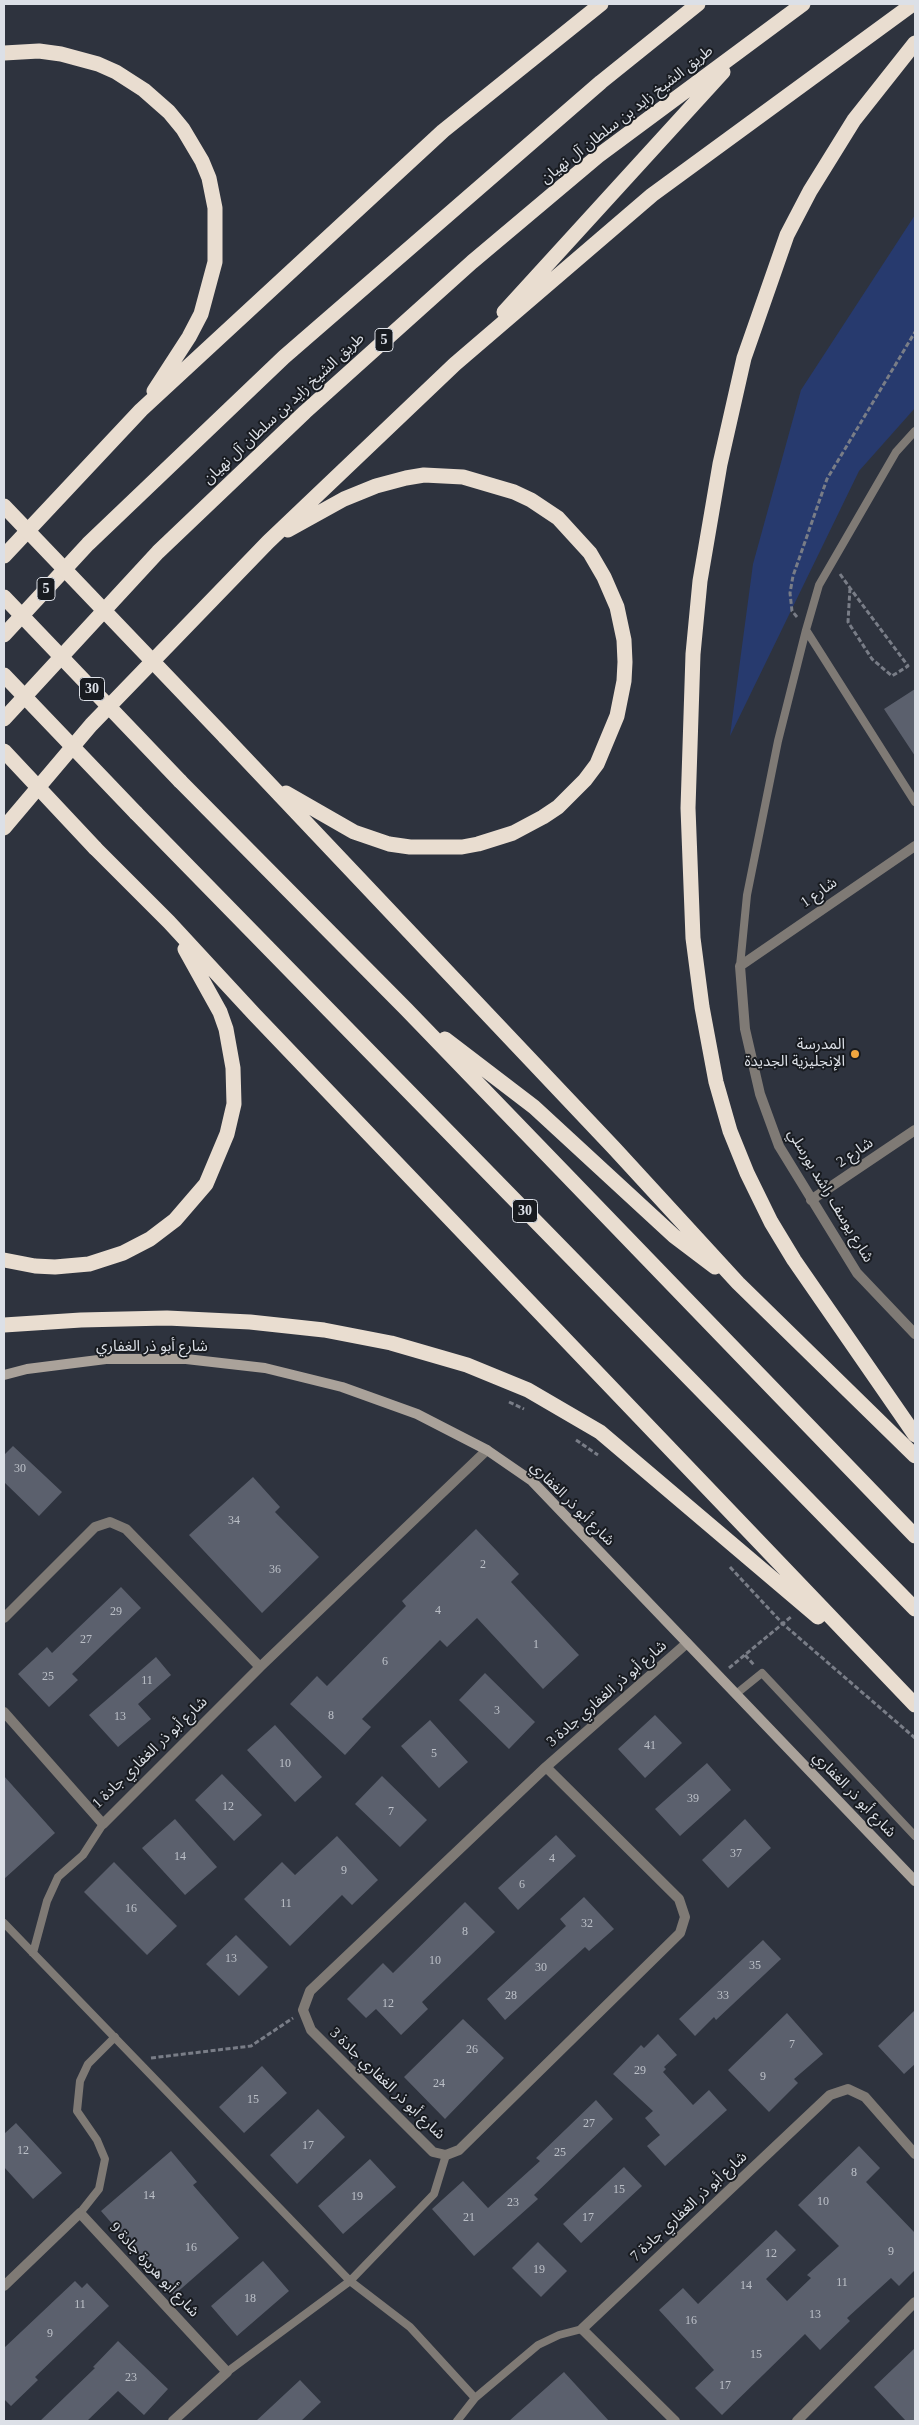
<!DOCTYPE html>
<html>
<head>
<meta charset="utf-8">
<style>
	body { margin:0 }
	#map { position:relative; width:919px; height:2425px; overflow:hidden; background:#2e333e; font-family:"Times New Roman",serif }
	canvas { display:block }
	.frame { position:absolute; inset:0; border:5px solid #dce0e7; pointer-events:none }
</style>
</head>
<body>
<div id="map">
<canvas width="919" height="2425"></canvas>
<div class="frame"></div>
</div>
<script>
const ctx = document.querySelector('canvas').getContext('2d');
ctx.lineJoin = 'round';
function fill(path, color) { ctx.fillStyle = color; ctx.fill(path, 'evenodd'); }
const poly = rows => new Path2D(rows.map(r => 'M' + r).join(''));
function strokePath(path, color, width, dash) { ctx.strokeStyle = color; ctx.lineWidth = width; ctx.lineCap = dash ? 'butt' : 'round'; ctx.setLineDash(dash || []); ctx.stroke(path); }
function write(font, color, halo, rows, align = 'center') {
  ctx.font = font + ' "Times New Roman","Noto Sans Arabic",serif'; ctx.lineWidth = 4; ctx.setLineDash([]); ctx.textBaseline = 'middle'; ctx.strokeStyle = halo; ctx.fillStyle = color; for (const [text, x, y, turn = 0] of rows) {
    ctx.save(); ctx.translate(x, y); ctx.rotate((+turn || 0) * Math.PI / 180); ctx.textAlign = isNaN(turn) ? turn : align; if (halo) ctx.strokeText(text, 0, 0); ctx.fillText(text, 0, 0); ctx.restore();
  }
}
fill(poly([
	[915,215,915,408,859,471,730,736,753,564,801,390]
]), '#273a6e');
fill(poly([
	[915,689,915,756,884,709],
	[13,1446,62,1492,39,1516,4,1482,4,1455],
	[253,1477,280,1507,275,1512,319,1557,262,1613,189,1535],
	[476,1529,519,1574,511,1582,579,1655,543,1689,477,1618,447,1647,440,1640,362,1719,371,1727,345,1755,290,1704,317,1676,327,1686,406,1606,402,1601],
	[121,1587,141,1608,72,1674,78,1680,49,1707,18,1674,47,1647,52,1653],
	[156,1657,171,1675,138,1704,151,1719,118,1747,89,1715],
	[485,1673,535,1722,509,1749,459,1700],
	[655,1715,682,1743,645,1778,618,1749],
	[430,1720,468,1762,439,1788,401,1746],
	[275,1725,322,1777,295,1802,247,1750],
	[707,1763,731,1790,680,1836,655,1809],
	[222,1774,262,1815,234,1841,195,1800],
	[4,1776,55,1833,4,1879],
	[382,1776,427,1820,400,1847,355,1804],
	[175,1819,217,1867,185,1895,142,1848],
	[745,1819,771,1848,728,1888,702,1860],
	[556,1835,576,1856,518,1910,498,1888],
	[337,1836,378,1880,352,1905,342,1895,290,1946,244,1899,282,1862,295,1875],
	[114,1862,177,1926,147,1955,84,1892],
	[584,1897,614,1929,589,1951,585,1947,505,2020,487,1999,566,1926,560,1919],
	[465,1902,495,1932,422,2002,428,2009,401,2035,376,2009,366,2018,347,1999,383,1963,393,1973],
	[236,1935,268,1967,239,1996,206,1964],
	[763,1940,781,1959,716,2020,714,2017,695,2036,679,2019],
	[915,2010,915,2064,904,2074,878,2046],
	[787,2013,823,2054,794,2079,798,2083,769,2112,728,2070],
	[463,2019,504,2058,445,2119,404,2077],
	[658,2034,677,2055,664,2067,666,2069,663,2072,693,2105,709,2090,727,2110,665,2166,647,2146,660,2135,645,2118,653,2111,613,2074,641,2045,644,2048],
	[262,2066,287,2093,244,2133,219,2107],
	[596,2100,613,2119,534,2195,538,2199,474,2256,432,2209,463,2181,488,2208,540,2161,536,2158],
	[318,2109,345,2137,297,2184,270,2155],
	[16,2123,62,2173,33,2199,4,2167,4,2134],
	[859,2146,880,2168,866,2182,915,2233,915,2270,899,2286,891,2278,847,2318,850,2321,820,2350,805,2334,722,2415,695,2388,714,2370,659,2310,683,2288,698,2304,776,2230,796,2250,766,2279,787,2301,811,2278,807,2275,839,2246,798,2205],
	[171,2151,197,2182,193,2185,239,2238,174,2295,101,2211],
	[370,2159,396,2187,343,2234,318,2206],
	[624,2167,642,2186,581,2243,563,2224],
	[538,2242,567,2271,541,2297,512,2268],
	[263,2261,289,2291,237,2336,211,2306],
	[75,2281,82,2288,87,2283,109,2306,35,2377,38,2380,11,2406,4,2399,4,2348],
	[118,2341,168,2389,144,2415,118,2391,87,2421,40,2421,95,2368,93,2367],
	[915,2348,915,2421,906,2421,874,2387],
	[564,2372,609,2421,509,2421],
	[300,2380,321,2402,301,2421,256,2421]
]), '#5b606d');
strokePath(poly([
	[840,574,850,588,908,666,892,676,872,659,848,622,850,588],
	[797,617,792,611,790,593,793,576,827,479,915,332],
	[509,1402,524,1409],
	[576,1440,598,1455],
	[730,1567,783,1624,915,1738],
	[745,1655,754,1665],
	[729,1668,792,1616],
	[151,2058,251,2046,293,2018]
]), '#797d87', 3, [5, 2.5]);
strokePath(poly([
	[915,431,896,452,819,585,806,630,915,802],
	[740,966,747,895,778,741,806,630],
	[736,1694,762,1673,915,1836],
	[4,1923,350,2281,410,2327,475,2398],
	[33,1953,47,1901,58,1877,83,1855,103,1824],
	[80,2213,99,2189,105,2159,97,2140,77,2111,80,2081,88,2064,115,2037],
	[227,2372,350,2281,434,2194,446,2155],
	[457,2421,475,2398,538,2345,559,2335,582,2329]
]), '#7f7a75', 8);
strokePath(poly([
	[915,846,740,966,745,1029,760,1094,779,1146,857,1273,915,1334],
	[811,1200,915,1130],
	[4,1618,95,1527,110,1522,126,1529,260,1667],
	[4,1712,103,1824,260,1667,487,1450],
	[546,1767,679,1899,685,1917,680,1933,459,2150,446,2155,433,2152,311,2030,303,2010,310,1991,546,1767,687,1643],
	[4,2286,80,2213,227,2372,173,2421],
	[675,2421,582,2329,830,2095,848,2089,865,2097,915,2154],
	[797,2421,915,2302]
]), '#7f7a75', 10);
strokePath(poly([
	[4,1375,27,1369,106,1359,186,1359,265,1368,342,1387,417,1414,487,1450,532,1481,915,1881]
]), '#aaa29a', 10);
strokePath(poly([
	[915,43,854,120,810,191,787,235,744,358,720,464,700,581,693,654,688,808,693,938,702,1007,716,1082,730,1131,747,1173,771,1222,794,1260,915,1435],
	[4,53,39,51,61,54,98,64,116,72,144,90,169,112,183,129,202,161,209,178,215,208,215,262,201,314,189,337,154,391],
	[504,312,723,72],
	[4,556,141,410,443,131,601,4],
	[4,635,88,544,284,357,601,82,698,4],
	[4,719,158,552,305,412,472,262,598,156,803,4],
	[225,737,614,1148,738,1283,915,1456],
	[180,781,406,1009,915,1536],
	[286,793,354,832,389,844,410,847,462,847,478,844,513,833,543,817,558,807,585,780,597,764,617,716,624,681,625,662,624,640,617,607,604,577,590,553,558,518,531,500,514,492,463,477,424,475,406,478,376,486,344,499,288,530],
	[136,813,915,1609],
	[4,828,91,725,268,542,455,364,652,195,913,4],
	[95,848,169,922,254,1014,915,1705],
	[445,1039,534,1107,674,1236,715,1267],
	[4,1260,35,1266,55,1267,89,1264,123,1253,150,1239,175,1220,206,1184,227,1134,234,1104,233,1068,226,1029,220,1012,185,949],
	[4,1325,81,1320,167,1318,250,1322,324,1330,391,1343,467,1365,528,1390,600,1432,818,1617]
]), '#e9ddd0', 15);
strokePath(poly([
	[4,506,225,737],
	[4,597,180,781],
	[4,675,136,813],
	[4,751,95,848]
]), '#e9ddd0', 15);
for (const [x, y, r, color] of [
	[855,1054,5,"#f0a63f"]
]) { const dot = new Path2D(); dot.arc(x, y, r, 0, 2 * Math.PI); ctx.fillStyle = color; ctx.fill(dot); strokePath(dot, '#181b20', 2); }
write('12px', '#bcc0c8', null, [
	["30",20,1469],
	["34",234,1521],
	["2",483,1565],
	["36",275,1570],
	["4",438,1611],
	["29",116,1612],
	["27",86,1640],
	["1",536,1645],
	["6",385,1662],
	["25",48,1677],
	["11",147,1681],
	["3",497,1711],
	["8",331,1716],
	["13",120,1717],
	["41",650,1746],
	["5",434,1754],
	["10",285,1764],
	["39",693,1799],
	["12",228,1807],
	["7",391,1812],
	["37",736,1854],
	["14",180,1857],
	["4",552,1859],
	["9",344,1871],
	["6",522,1885],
	["11",286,1904],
	["16",131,1909],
	["32",587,1924],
	["8",465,1932],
	["13",231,1959],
	["10",435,1961],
	["35",755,1966],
	["30",541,1968],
	["28",511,1996],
	["33",723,1996],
	["12",388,2004],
	["7",792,2045],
	["26",472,2050],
	["29",640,2071],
	["9",763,2077],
	["24",439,2084],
	["15",253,2100],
	["27",589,2124],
	["17",308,2146],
	["12",23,2151],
	["25",560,2153],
	["8",854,2173],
	["15",619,2190],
	["14",149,2196],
	["19",357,2197],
	["10",823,2202],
	["23",513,2203],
	["21",469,2218],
	["17",588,2218],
	["16",191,2248],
	["9",891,2252],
	["12",771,2254],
	["19",539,2270],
	["11",842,2283],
	["14",746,2286],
	["18",250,2299],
	["11",80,2305],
	["13",815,2315],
	["16",691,2321],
	["9",50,2334],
	["15",756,2355],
	["23",131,2378],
	["17",725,2386]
]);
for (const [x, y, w] of [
	[384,340,18],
	[46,589,18],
	[92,689,25],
	[525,1211,25]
]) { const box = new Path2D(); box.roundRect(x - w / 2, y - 11.5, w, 23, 4); ctx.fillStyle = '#181b20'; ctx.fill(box); strokePath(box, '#dce0e7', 1); }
write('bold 14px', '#dce0e7', null, [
	["5",384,340],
	["5",46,589],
	["30",92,689],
	["30",525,1211]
]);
write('15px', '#dce0e7', '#181b20', [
	["طريق الشيخ زايد بن سلطان آل نهيان",627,115,-38],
	["طريق الشيخ زايد بن سلطان آل نهيان",284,409,-43],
	["شارع 1",819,893,-35],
	["شارع 2",855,1153,-34],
	["شارع يوسف راشد بورسلي",830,1196,59],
	["شارع أبو ذر الغفاري",152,1347],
	["شارع أبو ذر الغفاري",572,1504,45],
	["شارع أبو ذر الغفاري جادة 3",607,1694,-41],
	["شارع أبو ذر الغفاري جادة 1",150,1753,-44],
	["شارع أبو ذر الغفاري",854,1795,46],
	["شارع أبو ذر الغفاري جادة 3",387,2084,44],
	["شارع أبو ذر الغفاري جادة 7",689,2207,-43],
	["شارع أبو هريرة جادة 9",154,2270,47]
]);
write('15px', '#dce0e7', '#181b20', [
	["المدرسة",845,1045],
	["الإنجليزية الجديدة",845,1062]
], 'right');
</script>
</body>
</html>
